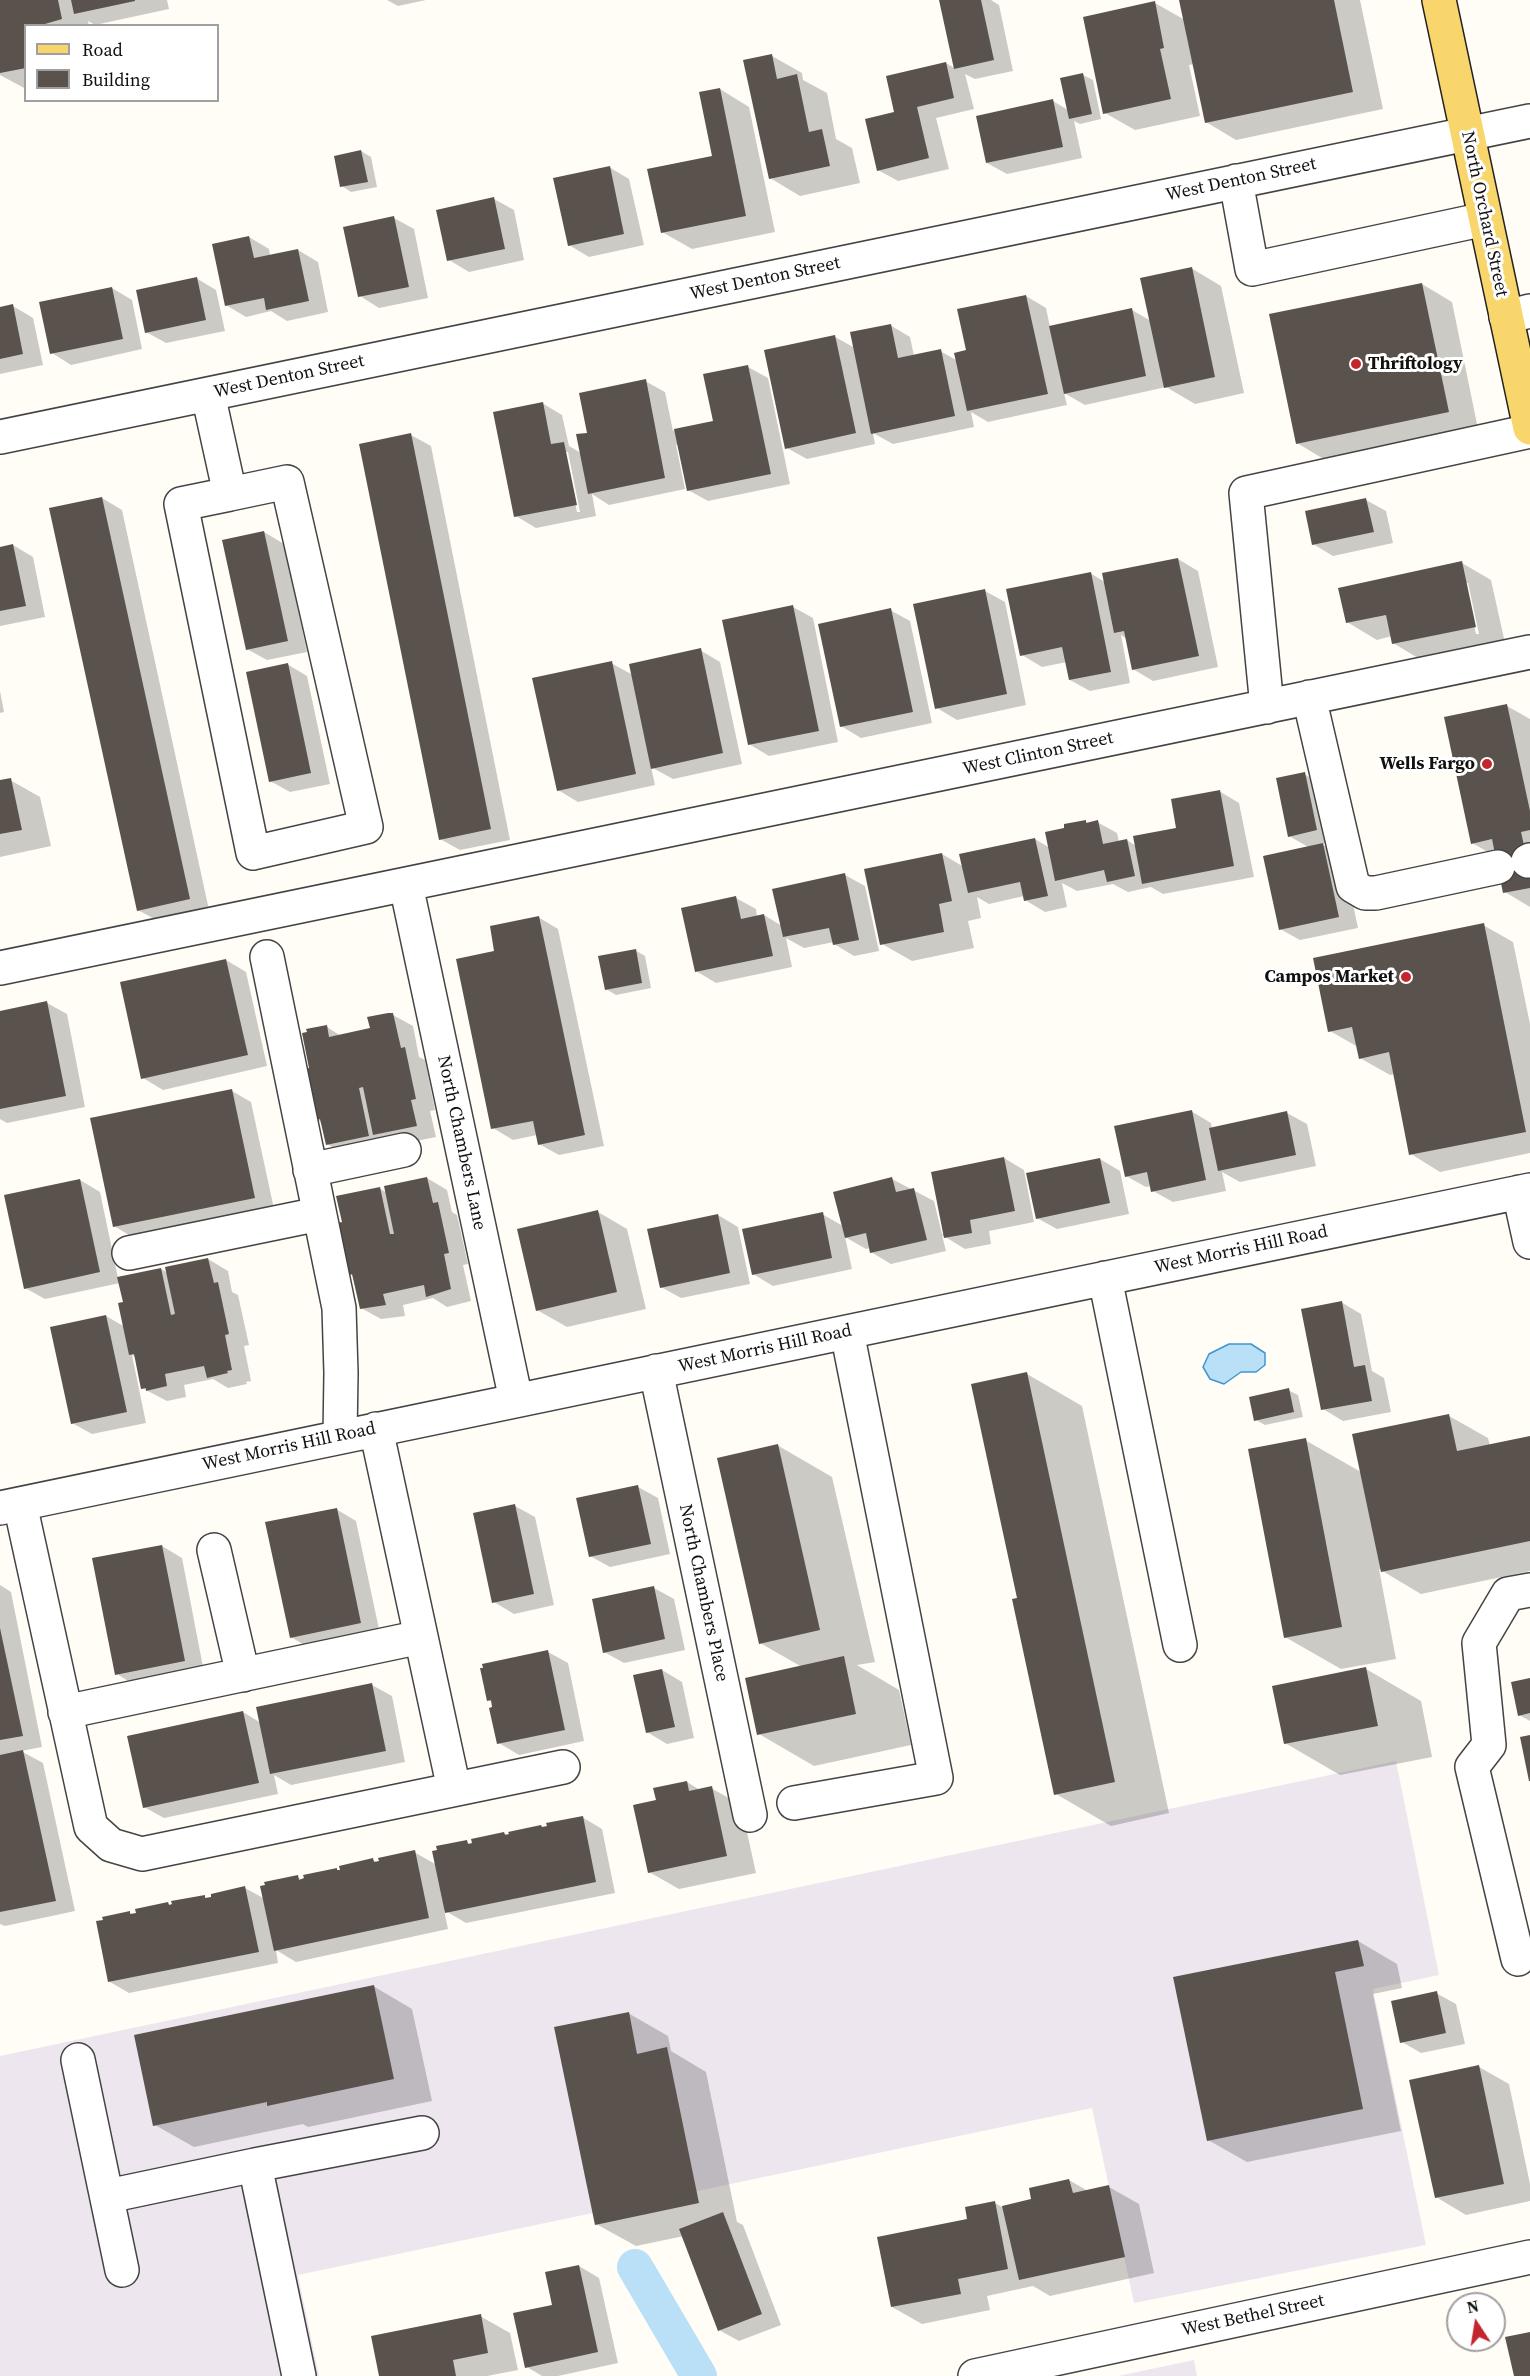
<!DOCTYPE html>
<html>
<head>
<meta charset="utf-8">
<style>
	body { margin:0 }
	#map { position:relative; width:1530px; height:2376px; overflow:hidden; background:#fffdf5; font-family:"Source Serif 4",serif }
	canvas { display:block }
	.legend { position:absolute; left:24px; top:24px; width:195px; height:78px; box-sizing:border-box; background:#fff; border:2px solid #a0a0a0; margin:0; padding:8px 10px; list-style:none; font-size:18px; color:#111 }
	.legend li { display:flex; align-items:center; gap:12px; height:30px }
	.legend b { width:30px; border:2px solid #a0a0a0 }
	.north { position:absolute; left:1446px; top:2292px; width:60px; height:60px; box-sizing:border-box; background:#fff; border:2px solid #a0a0a0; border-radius:50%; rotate:348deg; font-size:16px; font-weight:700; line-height:24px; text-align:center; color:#111 }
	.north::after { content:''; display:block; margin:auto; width:21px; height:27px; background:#c4262e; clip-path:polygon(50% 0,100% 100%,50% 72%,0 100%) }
</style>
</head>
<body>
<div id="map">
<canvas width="1530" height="2376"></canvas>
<ul class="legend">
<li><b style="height:8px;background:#f9d66b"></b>Road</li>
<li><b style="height:16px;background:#5a524d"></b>Building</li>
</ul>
<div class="north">N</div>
</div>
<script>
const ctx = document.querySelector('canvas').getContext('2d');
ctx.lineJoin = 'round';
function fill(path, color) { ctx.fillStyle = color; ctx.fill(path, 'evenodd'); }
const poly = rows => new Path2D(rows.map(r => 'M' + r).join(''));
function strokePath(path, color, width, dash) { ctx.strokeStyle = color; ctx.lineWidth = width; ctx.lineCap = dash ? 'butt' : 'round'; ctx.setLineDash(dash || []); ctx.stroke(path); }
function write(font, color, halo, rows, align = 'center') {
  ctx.font = font + ' "Source Serif 4",serif'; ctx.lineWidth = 6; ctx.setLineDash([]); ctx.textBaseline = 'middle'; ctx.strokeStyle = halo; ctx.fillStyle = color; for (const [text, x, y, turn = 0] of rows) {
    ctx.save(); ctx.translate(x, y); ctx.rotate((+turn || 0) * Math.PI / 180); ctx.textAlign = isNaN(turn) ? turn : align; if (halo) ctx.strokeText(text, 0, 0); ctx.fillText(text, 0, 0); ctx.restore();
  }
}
fill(poly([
	[1396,1761,1439,1975,1373,1989,1426,2245,1134,2303,1092,2108,298,2275,319,2376,0,2376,0,2056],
	[1194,2360,1197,2376,1118,2376]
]), '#eee6ef');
const water = poly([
	[1229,1344,1251,1344,1265,1353,1265,1365,1256,1372,1241,1372,1224,1384,1210,1379,1203,1367,1209,1354,1229,1344]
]);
fill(water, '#b9e0f7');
strokePath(water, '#3f96cf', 1.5);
fill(poly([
	[0,0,167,0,169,9,95,25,88,21,89,26,26,26,26,89,0,75],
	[387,0,426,0,398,6],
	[948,0,991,0,999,5,1013,71,975,79,965,74,974,109,936,118,949,169,898,181,878,170,896,113,946,63,956,69,941,1],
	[1181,0,1360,0,1383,109,1236,140,1206,122,1194,64,1189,65,1200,116,1135,130,1105,113,1155,3,1185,20],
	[772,56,802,73,803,80,827,93,836,139,852,148,860,183,800,196,770,178],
	[1083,75,1093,80,1101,119,1080,124,1074,121,1082,158,1007,174,987,163,1053,101,1068,110],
	[720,89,749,107,775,232,692,249,662,232,714,157],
	[361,151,371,157,377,187,351,192,342,186],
	[609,167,629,179,644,245,589,257,569,245],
	[494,199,514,210,524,260,469,272,449,260],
	[394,218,414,229,428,298,379,308,360,296],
	[249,237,269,249,270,256,298,250,318,262,328,312,287,321,271,311,246,317,226,305],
	[1191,268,1221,286,1244,393,1195,404,1166,387,1085,405,1064,393,1067,405,988,422,971,412,974,427,893,444,873,433,875,444,807,459,787,448,835,337,855,348,890,325,910,337,914,356,940,351,958,361,1026,296,1046,308,1050,327,1132,310,1151,321],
	[196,278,216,290,225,331,166,343,146,332],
	[1422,284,1452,302,1478,429,1327,461,1297,443],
	[112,288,132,300,142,349,71,365,52,353],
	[13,306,33,318,43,365,0,374,0,309],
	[748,367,768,378,790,484,708,501,688,490,679,444,676,445,685,489,609,505,592,494,596,516,536,528,516,516,542,403,562,415,569,446,581,453,589,434,645,381,665,392,673,431,714,422],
	[565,452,568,452,580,512,577,512],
	[411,435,431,446,510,840,460,850,440,839],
	[102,498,122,510,209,910,158,921,138,910],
	[1366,500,1386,511,1393,543,1333,556,1313,544],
	[264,532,284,544,307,652,267,660,247,649],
	[13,545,33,557,45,617,0,626,0,548],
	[1178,559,1198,571,1218,667,1153,681,1133,669,1127,639,1121,635,1130,683,1090,691,1070,680,1067,662,1042,667,1022,655,1090,573,1105,582],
	[1462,563,1491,580,1505,643,1423,661,1393,643,1392,636,1377,640,1347,622],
	[1465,583,1468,583,1479,634,1476,634],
	[985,591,1005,602,1026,705,957,720,937,708],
	[793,607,813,618,838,742,769,756,749,744],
	[890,610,910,621,932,723,861,738,841,726],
	[700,650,720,662,742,764,673,779,651,767,655,785,578,802,558,790,611,663,633,675],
	[287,664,307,676,330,784,290,792,270,781],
	[0,691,4,712,0,713],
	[1507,706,1530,719,1530,907,1505,892,1497,857,1472,843],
	[1304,774,1324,785,1336,841,1322,844,1343,856,1358,928,1300,940,1280,929,1310,848,1289,836],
	[10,780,40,797,51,846,0,857,0,782],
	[1219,791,1239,803,1254,877,1163,894,1151,887,1128,892,1113,884,1077,891,1062,883,1067,907,1045,912,1025,900,1024,896,989,904,977,897,981,918,968,921,974,948,912,961,882,944,942,854,964,867,1035,839,1050,848,1066,829,1085,821,1089,824,1097,822,1117,833,1119,842,1127,840,1136,846,1178,829],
	[845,875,865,886,879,951,854,956,834,944,834,942,804,948,786,938,792,967,716,983,696,971,736,898,756,909,757,917,764,915,782,926],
	[538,917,558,929,604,1146,559,1155,539,1144,537,1135,513,1140,493,1128,496,952],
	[1483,925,1513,942,1530,1024,1530,1153,1440,1172,1411,1154,1395,1074,1390,1075,1360,1058,1358,1047,1330,1031],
	[635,950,645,956,651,988,616,995,606,989],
	[226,960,246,972,267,1066,163,1090,143,1078],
	[47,1003,67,1014,85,1107,7,1123,0,1119,0,1013],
	[393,1015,413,1026,419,1057,425,1060,435,1110,430,1111,436,1137,347,1155,327,1144,322,1123,317,1119,311,1069,327,1027,341,1036,371,1029],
	[232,1091,251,1102,274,1209,134,1238,114,1226],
	[1191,1111,1211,1123,1212,1129,1287,1113,1307,1124,1316,1166,1240,1182,1222,1172,1226,1191,1173,1202,1153,1191,1152,1186,1146,1187,1126,1176],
	[1004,1158,1024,1170,1034,1222,989,1231,991,1244,965,1249,942,1235,946,1251,891,1264,871,1252,870,1248,866,1249,845,1237,852,1269,773,1286,753,1274,822,1214,843,1226,892,1179,934,1201,942,1234,945,1234],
	[1100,1159,1120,1171,1129,1214,1057,1229,1037,1218],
	[427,1178,447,1190,452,1212,457,1215,468,1264,463,1265,471,1301,447,1307,433,1298,403,1305,405,1316,381,1319,361,1308,355,1277,349,1274,344,1223,379,1188,387,1193],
	[80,1180,100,1192,118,1278,161,1269,168,1273,208,1259,228,1271,232,1292,238,1295,249,1345,244,1346,251,1381,246,1382,247,1384,228,1388,213,1379,184,1385,186,1397,167,1401,142,1388,136,1357,132,1355,146,1423,92,1434,72,1423,106,1316,125,1327,124,1304,120,1283,45,1299,25,1288],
	[598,1212,627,1229,646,1309,567,1327,537,1310],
	[718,1215,738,1227,750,1284,681,1298,661,1287],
	[1341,1302,1361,1314,1372,1371,1384,1378,1391,1412,1343,1421,1323,1409],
	[1027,1374,1082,1406,1169,1813,1111,1826,1056,1794,1018,1599],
	[1288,1390,1298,1395,1303,1417,1265,1425,1256,1420],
	[1449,1416,1488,1438,1490,1446,1530,1438,1530,1571,1421,1594,1379,1569,1396,1659,1341,1669,1285,1637,1305,1440,1361,1472],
	[777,1445,832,1477,875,1662,857,1665,899,1690,911,1745,814,1766,759,1734,802,1667,760,1643],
	[638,1487,658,1498,670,1554,610,1567,590,1556],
	[515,1506,535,1517,554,1605,514,1614,494,1602],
	[336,1509,356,1521,380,1634,311,1649,291,1637],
	[162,1546,182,1558,204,1672,136,1686,117,1674],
	[0,1585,11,1592,42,1747,21,1751,43,1763,75,1911,5,1926,0,1924],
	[654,1588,674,1599,685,1650,624,1663,604,1652],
	[548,1652,568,1663,584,1741,519,1755,499,1743,493,1703,488,1700],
	[1366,1669,1421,1701,1432,1757,1340,1775,1285,1743],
	[662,1670,682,1682,694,1738,667,1744,647,1732],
	[1530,1679,1530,1721,1519,1715],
	[372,1685,392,1696,405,1762,291,1785,274,1775,278,1794,164,1818,144,1807,243,1712,261,1723],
	[687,1782,700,1790,711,1788,741,1805,756,1873,679,1889,649,1872,657,1801],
	[582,1817,602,1829,615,1893,466,1923,444,1910,448,1929,296,1962,276,1950,278,1963,129,1993,110,1982,129,1912,133,1915,168,1904,172,1906,204,1897,208,1899,245,1888,265,1899,297,1877,303,1880,336,1869,342,1872,373,1860,378,1863,414,1852,437,1865,467,1842,471,1845,504,1833,511,1837,541,1826,544,1828],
	[1358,1941,1397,1964,1402,1988,1373,1994,1401,2131,1247,2162,1208,2140],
	[373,1986,412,2009,432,2101,308,2127,303,2124,194,2147,155,2125],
	[1436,1993,1456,2004,1465,2044,1421,2053,1402,2042],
	[628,2013,668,2036,671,2051,706,2072,737,2222,743,2225,781,2325,739,2341,719,2330,684,2236,636,2246,596,2224],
	[1479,2067,1509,2084,1530,2184,1530,2201,1466,2215,1436,2197],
	[1069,2180,1088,2191,1109,2187,1139,2204,1154,2273,1050,2296,1033,2286,987,2296,990,2310,922,2324,892,2307,995,2203,1002,2207,1033,2200],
	[579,2266,599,2278,618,2363,558,2376,542,2376,527,2367,554,2306],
	[480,2316,510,2333,518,2370,487,2376,380,2376]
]), '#0003');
strokePath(poly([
	[635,2267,699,2376]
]), '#b9e0f7', 36);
fill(poly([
	[0,0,58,0,62,19,38,26,26,26,26,68,0,73],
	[71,0,135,0,135,1,74,14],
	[939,0,981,0,994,60,954,69],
	[1179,0,1334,0,1353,92,1205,123],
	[1155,1,1164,48,1160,49,1171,99,1103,114,1083,17],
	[772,54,777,79,797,74,809,132,822,129,830,166,769,179,743,60],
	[946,62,954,98,917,107,929,158,877,171,865,119,894,112,886,76],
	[1083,73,1092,114,1069,119,1060,78],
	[720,88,746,216,661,233,647,169,712,156,699,92],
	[1053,99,1063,147,986,163,976,116],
	[361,150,368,182,340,187,334,156],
	[610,166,624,234,568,246,553,178],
	[494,197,505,249,447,261,436,210],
	[394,216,409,287,358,297,343,227],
	[249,236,254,258,298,249,309,301,266,310,264,298,225,306,212,244],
	[1192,267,1215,377,1164,388,1140,278],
	[197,277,206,320,145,333,136,290],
	[1422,283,1449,412,1296,444,1269,314],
	[112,287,123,339,50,354,39,302],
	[1026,295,1048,394,967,411,954,353,966,350,957,309],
	[13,304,23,354,0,359,0,307],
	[1132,308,1146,376,1064,394,1049,326],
	[891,324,898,358,941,349,955,416,871,434,850,332],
	[835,335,856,433,785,449,764,350],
	[748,365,771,474,687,491,674,429,713,421,703,374],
	[646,379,665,478,588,494,576,434,587,433,579,393],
	[543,402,551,444,564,442,577,505,514,517,493,412],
	[411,433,491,829,439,840,359,444],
	[102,497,190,899,137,911,49,508],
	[1366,498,1374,532,1312,545,1305,511],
	[264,531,288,641,246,650,222,540],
	[13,544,26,606,0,611,0,547],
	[1178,558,1199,656,1132,670,1124,631,1114,633,1102,573],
	[1462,561,1476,627,1392,644,1386,615,1346,623,1338,588],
	[1091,572,1111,672,1069,680,1062,647,1020,656,1006,589],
	[985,589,1007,694,935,709,913,604],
	[793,605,819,731,748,745,722,620],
	[891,608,913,712,840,727,818,624],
	[701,648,723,753,651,769,629,664],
	[612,661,636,774,557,791,532,678],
	[288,663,311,773,269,782,246,672],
	[1507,704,1530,811,1530,830,1521,832,1530,872,1530,888,1503,893,1492,839,1471,844,1444,717],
	[1305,772,1317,830,1288,837,1276,778],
	[11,778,22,830,0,834,0,780],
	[1220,790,1234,866,1142,884,1133,836,1176,828,1171,799],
	[1086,820,1086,823,1098,820,1103,844,1127,839,1135,876,1107,882,1104,870,1055,881,1045,832,1064,828,1064,824],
	[1035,838,1048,896,1024,901,1020,882,968,893,959,854],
	[1323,843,1339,917,1279,930,1263,856],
	[942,853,952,901,939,904,944,932,880,945,864,869],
	[845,873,859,940,833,945,829,928,783,937,772,889],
	[736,896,741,919,764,914,773,956,695,972,681,908],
	[539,916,585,1135,538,1145,533,1121,491,1129,456,959,494,951,490,926],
	[1484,923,1526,1132,1409,1155,1389,1052,1359,1059,1352,1027,1328,1032,1313,958],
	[636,949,642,983,605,990,598,956],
	[226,959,248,1055,141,1079,120,982],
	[47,1001,66,1096,0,1109,0,1011],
	[388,1013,393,1013,401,1048,405,1047,416,1099,411,1100,417,1126,373,1135,363,1087,359,1088,369,1136,326,1145,320,1119,316,1120,305,1069,309,1068,302,1033,307,1032,306,1029,327,1025,329,1037,370,1028,367,1017],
	[232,1089,255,1198,113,1227,90,1118],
	[1192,1110,1206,1180,1151,1192,1147,1172,1125,1177,1114,1126],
	[1287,1111,1296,1155,1218,1171,1209,1128],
	[1004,1157,1015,1211,970,1220,972,1233,944,1238,931,1172],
	[1100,1158,1110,1203,1036,1219,1026,1173],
	[427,1177,433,1203,438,1202,449,1253,444,1254,451,1289,426,1297,424,1285,383,1294,386,1305,360,1309,352,1274,348,1275,337,1223,342,1222,336,1196,380,1187,390,1234,394,1234,384,1186],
	[892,1177,896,1192,914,1188,927,1240,870,1253,866,1233,845,1238,833,1192],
	[80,1179,100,1272,24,1289,4,1195],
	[598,1210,617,1292,536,1311,517,1229],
	[823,1212,832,1258,752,1275,742,1229],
	[718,1214,730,1273,660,1288,647,1229],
	[208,1258,214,1283,218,1282,229,1334,225,1335,232,1370,227,1371,228,1373,207,1378,204,1366,165,1374,167,1386,146,1391,146,1388,141,1389,134,1354,129,1355,118,1303,123,1302,117,1277,161,1268,171,1315,175,1314,165,1267],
	[1342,1301,1354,1367,1365,1365,1372,1401,1321,1410,1301,1309],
	[106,1315,127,1412,71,1424,50,1327],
	[1027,1372,1115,1782,1054,1795,1012,1599,1017,1598,971,1384],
	[1289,1388,1294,1412,1254,1421,1249,1397],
	[1449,1414,1457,1451,1530,1436,1530,1541,1381,1572,1352,1434],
	[1306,1438,1342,1627,1284,1638,1248,1449],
	[778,1444,820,1630,759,1644,717,1458],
	[638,1485,651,1544,589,1557,576,1498],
	[515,1504,534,1594,492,1603,473,1513],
	[337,1508,361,1623,290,1638,265,1522],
	[162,1545,185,1661,115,1675,92,1558],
	[654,1586,665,1639,603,1653,592,1599],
	[0,1628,23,1736,0,1740],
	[548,1650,565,1730,497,1744,489,1708,492,1707,491,1700,487,1701,480,1668,483,1668,482,1664],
	[844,1656,856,1714,757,1735,745,1678],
	[1366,1667,1378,1726,1284,1744,1272,1686],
	[662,1669,675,1727,646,1733,633,1675],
	[1530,1678,1530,1713,1518,1716,1511,1682],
	[372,1683,386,1751,270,1774,256,1707],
	[243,1711,259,1783,143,1808,127,1736],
	[1530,1735,1530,1781,1529,1781,1520,1737],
	[23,1750,56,1901,0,1912,0,1755],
	[687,1781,689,1791,712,1786,727,1856,648,1873,633,1805,656,1800,653,1788],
	[583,1816,596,1882,445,1913,432,1851,437,1850,436,1846,467,1840,468,1844,472,1843,471,1839,504,1832,505,1835,509,1834,508,1832,541,1825,542,1827,547,1826,546,1823],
	[415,1850,429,1918,274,1951,260,1886,265,1885,264,1882,298,1875,299,1880,304,1878,303,1875,337,1868,337,1870,340,1870,339,1866,373,1858,374,1862,379,1861,378,1858],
	[245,1886,259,1952,108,1982,96,1921,103,1920,102,1917,130,1911,130,1914,136,1913,135,1909,168,1902,169,1905,172,1904,171,1901,205,1895,205,1898,211,1897,211,1894],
	[1358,1940,1364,1966,1335,1972,1363,2109,1207,2141,1173,1977],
	[374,1985,394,2079,267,2106,267,2102,153,2126,134,2035],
	[1437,1991,1446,2033,1400,2043,1391,2001],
	[629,2012,637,2054,667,2047,699,2203,595,2225,554,2027],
	[1479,2065,1504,2184,1435,2198,1409,2080],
	[1069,2179,1073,2193,1109,2185,1125,2257,1019,2280,1002,2206,1031,2199,1029,2188],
	[995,2201,1008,2269,958,2279,961,2294,891,2307,877,2237,967,2219,965,2207],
	[723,2212,762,2314,718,2331,679,2229],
	[579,2265,598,2352,525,2368,513,2313,552,2305,545,2272],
	[481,2314,488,2353,453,2360,456,2376,379,2376,371,2336],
	[1530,2332,1530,2376,1514,2376,1505,2337]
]), '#5a524d');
const minor = poly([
	[1236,181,1252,269,1485,219],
	[1506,317,1530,311],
	[208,394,230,494,181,504,253,853,366,827,287,482,230,494],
	[0,437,1530,121],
	[1309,697,1353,886,1365,893,1376,893,1498,867],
	[1267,707,1246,493,1530,431],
	[1528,861,1530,860],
	[406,885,516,1400],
	[267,957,339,1308,341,1373,340,1437],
	[0,968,1530,652],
	[310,1170,404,1150],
	[1519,1192,1530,1242],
	[129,1253,319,1214],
	[1105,1278,1180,1645],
	[656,1371,750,1815],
	[376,1429,454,1789],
	[20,1504,91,1827,111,1845,142,1854,563,1767],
	[0,1508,1530,1190],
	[214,1550,243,1675],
	[65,1712,421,1637],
	[794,1803,936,1778,847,1332],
	[1518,1959,1472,1767,1489,1745,1479,1643,1508,1594,1530,1590],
	[78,2060,122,2270],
	[255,2165,422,2133],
	[108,2196,255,2165,299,2376],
	[975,2376,1530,2257]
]);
const major = poly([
	[1439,0,1530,428]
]);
strokePath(minor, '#444', 36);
strokePath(major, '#222', 36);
strokePath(minor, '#fff', 33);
strokePath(major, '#f9d66b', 33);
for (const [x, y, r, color] of [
	[1356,364,6,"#c4262e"],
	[1487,764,6,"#c4262e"],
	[1406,977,6,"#c4262e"]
]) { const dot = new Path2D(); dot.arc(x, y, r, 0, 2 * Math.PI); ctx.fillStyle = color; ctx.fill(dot); strokePath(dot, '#fff', 2); }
write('18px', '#111', '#fff', [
	["West Denton Street",1241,180,-12],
	["North Orchard Street",1484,214,78],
	["West Denton Street",765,279,-12],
	["West Denton Street",289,377,-12],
	["West Clinton Street",1038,754,-12],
	["North Chambers Lane",461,1143,78],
	["West Morris Hill Road",1241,1250,-12],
	["West Morris Hill Road",765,1349,-12],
	["West Morris Hill Road",289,1447,-12],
	["North Chambers Place",703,1593,78],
	["West Bethel Street",1253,2316,-12]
]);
write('bold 18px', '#111', '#fff', [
	["Thriftology",1368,364,"left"],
	["Wells Fargo",1475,764],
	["Campos Market",1394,977]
], 'right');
</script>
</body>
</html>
